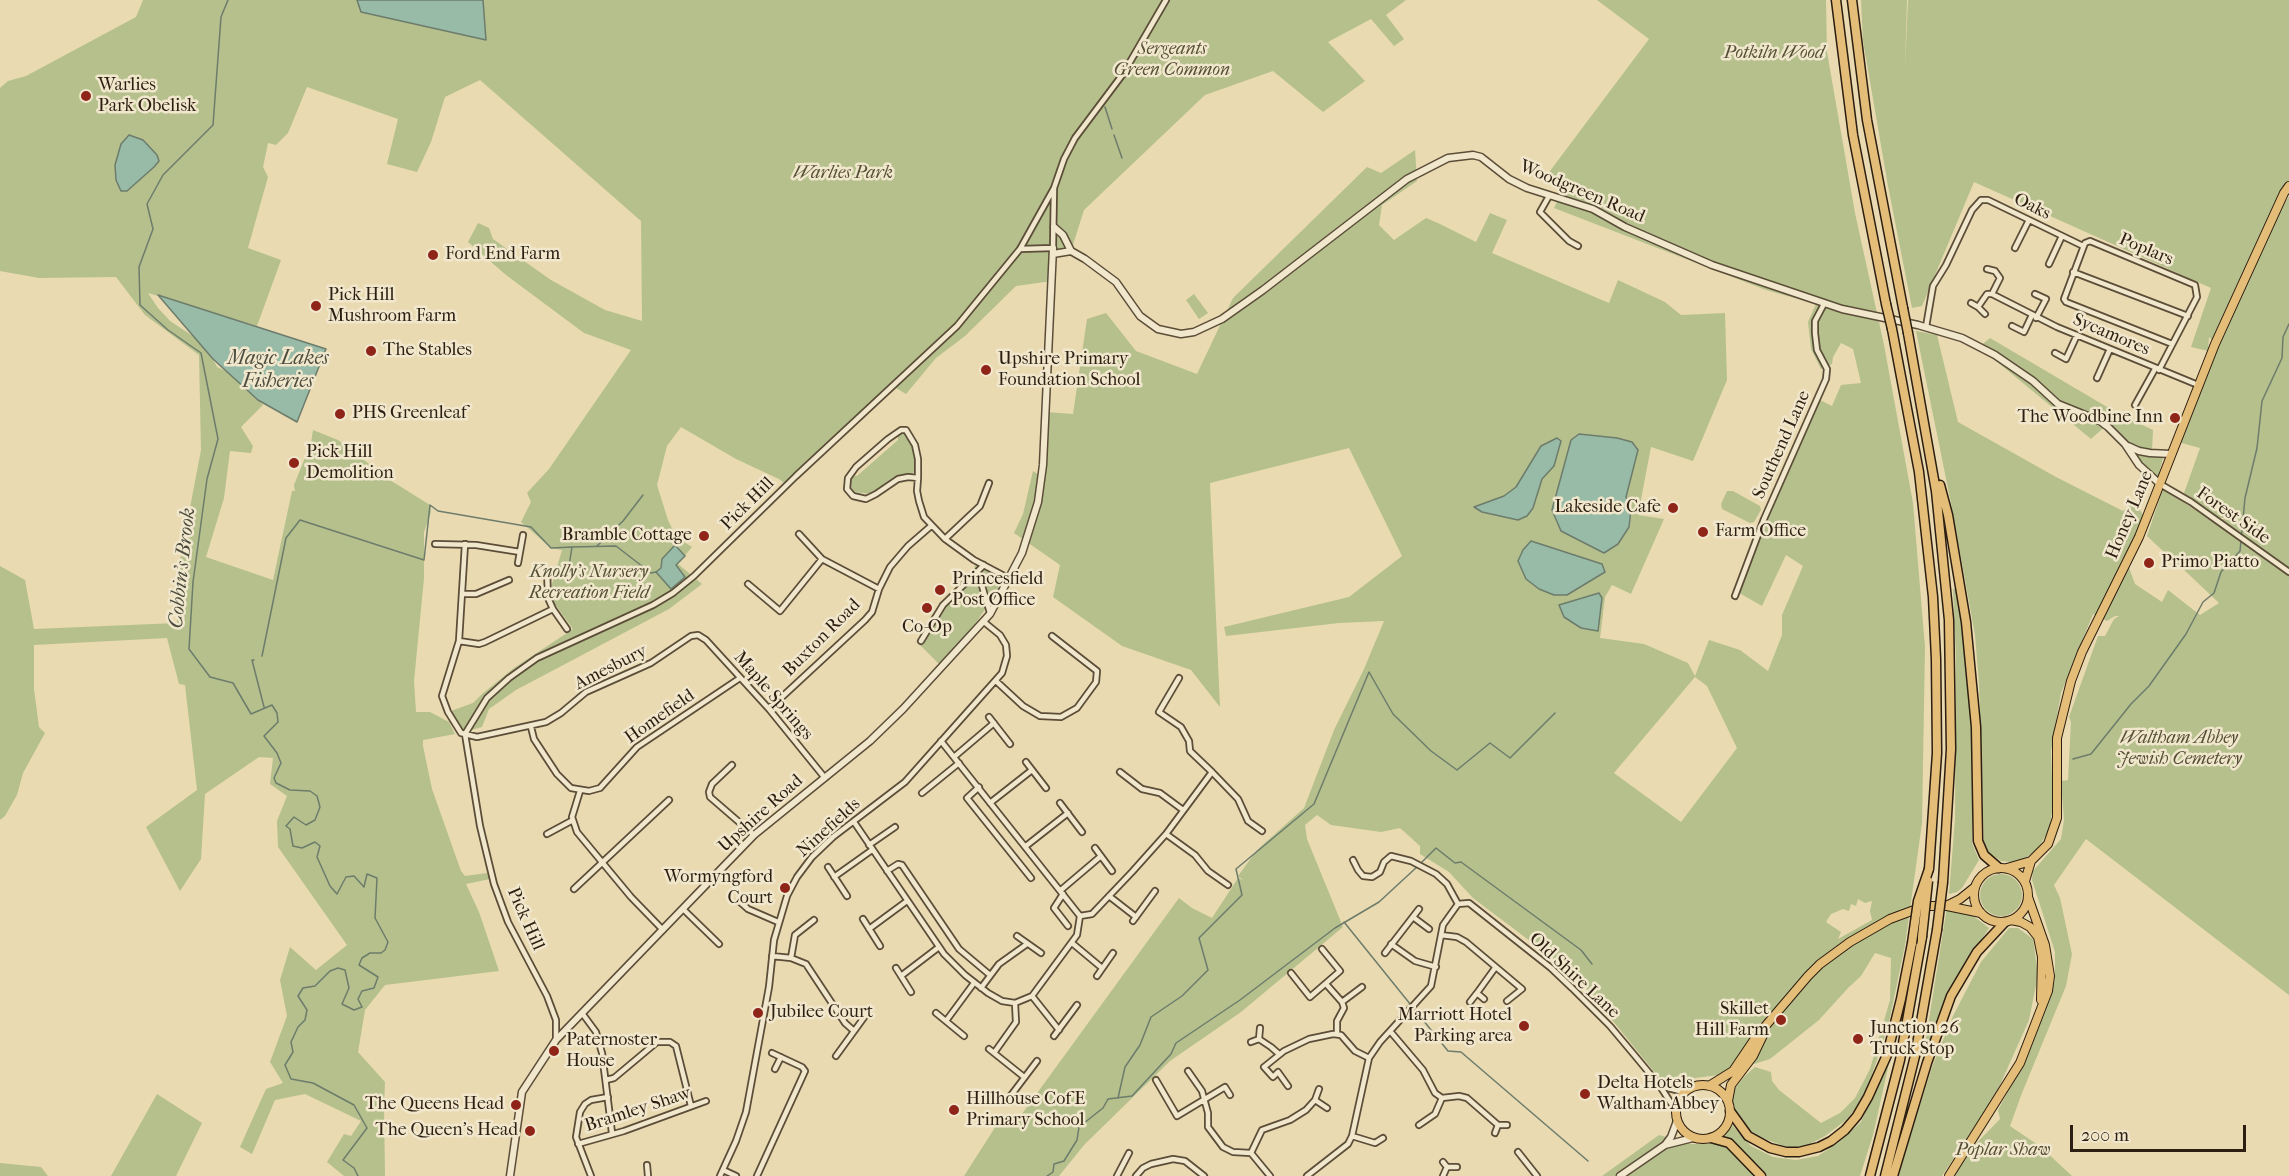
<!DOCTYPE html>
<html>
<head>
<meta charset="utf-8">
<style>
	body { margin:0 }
	#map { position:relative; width:2289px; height:1176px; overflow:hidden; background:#e9dab2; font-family:"IM FELL French Canon",serif }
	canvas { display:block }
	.scale { position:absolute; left:2070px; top:1125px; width:176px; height:27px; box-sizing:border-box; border:3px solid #2c1e10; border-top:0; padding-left:8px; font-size:18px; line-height:21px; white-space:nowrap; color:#2c1e10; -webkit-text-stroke:4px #f1e7cd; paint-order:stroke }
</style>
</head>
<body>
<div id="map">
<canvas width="2289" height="1176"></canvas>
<div class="scale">200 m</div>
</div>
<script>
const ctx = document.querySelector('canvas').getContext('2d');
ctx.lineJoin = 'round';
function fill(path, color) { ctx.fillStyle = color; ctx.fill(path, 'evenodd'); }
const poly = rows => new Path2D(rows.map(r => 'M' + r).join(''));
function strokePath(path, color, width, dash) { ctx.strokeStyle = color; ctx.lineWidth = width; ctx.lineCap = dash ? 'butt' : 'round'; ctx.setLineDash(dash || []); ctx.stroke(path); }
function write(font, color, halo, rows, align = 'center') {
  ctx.font = font + ' "IM FELL French Canon",serif'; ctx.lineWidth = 5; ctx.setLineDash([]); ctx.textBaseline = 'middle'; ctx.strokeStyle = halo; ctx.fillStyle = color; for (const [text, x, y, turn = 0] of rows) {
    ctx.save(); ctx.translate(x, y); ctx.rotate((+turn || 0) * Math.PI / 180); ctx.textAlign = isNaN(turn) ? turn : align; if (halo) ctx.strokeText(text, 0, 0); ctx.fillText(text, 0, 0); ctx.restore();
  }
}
fill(poly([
	[143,0,1406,0,1386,15,1404,39,1394,46,1371,19,1328,42,1365,81,1323,112,1273,71,1205,95,1084,210,1071,251,1053,255,1052,281,1016,286,965,336,936,358,906,394,896,388,788,486,779,479,736,459,681,427,667,446,657,485,668,520,676,537,692,547,678,564,702,584,669,609,516,690,489,709,482,727,461,733,448,712,473,703,482,694,514,668,573,629,554,603,552,584,562,550,551,548,521,522,531,502,527,493,549,469,631,350,584,333,506,275,468,242,478,223,489,228,493,239,551,280,605,310,642,321,641,221,480,80,445,97,431,142,417,172,387,164,398,119,307,87,288,133,276,145,268,143,263,167,268,177,248,248,281,260,257,326,148,293,158,308,170,321,205,344,217,367,237,376,263,405,241,427,253,446,251,453,230,451,224,498,206,557,273,580,292,491,295,491,294,485,311,443,313,430,338,440,390,480,430,505,431,512,424,532,424,578,414,681,416,712,430,712,449,722,455,734,423,740,423,746,432,789,461,871,465,876,487,873,490,879,466,884,479,912,499,971,385,985,365,1010,358,1052,385,1082,384,1107,385,1176,344,1176,327,1162,344,1134,351,1136,361,1121,305,1094,275,1100,252,1154,240,1147,266,1089,283,1083,270,1062,287,1016,280,980,290,947,316,970,347,945,278,847,277,821,287,796,270,784,273,758,259,757,205,794,201,859,180,891,146,827,197,790,185,685,179,684,167,638,34,645,34,689,39,727,45,733,23,773,17,795,5,816,0,820,0,566,25,580,34,629,177,623,180,560,201,450,199,355,145,315,116,277,39,278,0,271,0,88,8,81,26,76,136,17],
	[1597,0,1826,0,1827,52,1855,213,1884,345,1913,503,1925,647,1922,823,1905,945,1888,1027,1867,1089,1856,1108,1845,1121,1825,1136,1808,1145,1789,1148,1752,1134,1735,1116,1732,1105,1732,1092,1745,1076,1755,1067,1771,1072,1772,1081,1779,1090,1821,1123,1840,1113,1855,1098,1870,1069,1890,1000,1891,958,1875,953,1861,976,1848,988,1819,1020,1770,1059,1719,1075,1695,1078,1683,1087,1669,1086,1660,1079,1587,989,1559,963,1473,898,1449,872,1420,854,1420,846,1400,828,1381,832,1331,825,1317,815,1305,825,1307,839,1343,927,1241,1012,1170,1061,1084,1145,1059,1176,964,1176,1003,1115,1019,1118,1179,898,1192,908,1212,918,1238,878,1243,880,1238,876,1257,850,1304,808,1334,730,1364,669,1384,621,1339,623,1226,636,1224,627,1349,597,1402,556,1349,448,1210,483,1220,707,1191,670,1122,646,1053,597,1060,565,1014,533,1023,514,1033,471,1041,476,1046,412,1073,414,1087,319,1106,313,1136,351,1197,374,1233,298,1367,167,1381,173,1415,150,1417,181,1382,205,1379,225,1394,240,1426,218,1440,224,1476,242,1490,213,1507,220,1492,253,1609,303,1618,280,1665,302,1681,315,1725,313,1727,380,1693,461,1651,447,1638,515,1664,519,1631,594,1612,585,1605,597,1600,638,1644,644,1688,663,1695,676,1709,640,1740,650,1768,671,1782,635,1782,615,1803,566,1786,555,1762,606,1734,590,1814,397,1832,406,1841,385,1861,383,1853,349,1841,343,1833,357,1832,364,1821,369,1811,349,1808,322,1816,304,1766,290,1554,208,1566,183,1547,175,1649,39],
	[1695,677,1707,686,1737,748,1681,822,1614,773],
	[1858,899,1865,903,1872,901,1870,911,1872,920,1838,939,1841,932,1826,922,1831,914,1843,909,1849,911,1851,904,1856,906],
	[1861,0,1907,0,1905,70,1908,0,2289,0,2289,182,2276,203,2258,239,2213,341,2209,337,2208,351,2191,347,2211,288,1974,182,1922,306,1912,308,1888,186,1863,41],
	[2289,196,2289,995,2086,839,2054,885,2060,898,2072,954,2066,986,2022,1093,2010,1126,2041,1147,2072,1176,1955,1176,1966,1154,2000,1119,1998,1110,2027,1057,2050,999,2055,980,2055,952,2032,880,2033,871,2061,839,2064,820,2061,781,2068,780,2071,722,2069,717,2098,636,2105,636,2114,619,2119,616,2115,616,2107,621,2093,614,2061,693,2051,751,2053,806,2049,830,2037,850,2022,860,2010,862,2001,861,1988,852,1984,844,1979,684,1975,635,1951,503,1916,331,1937,335,1958,422,2056,477,2123,511,2135,501,2143,515,2140,526,2125,557,2135,584,2162,602,2168,590,2200,615,2219,603,2183,569,2201,563,2180,567,2147,536,2163,489,2212,521,2236,517,2216,518,2184,493,2200,448,2178,442,2241,293,2273,223],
	[1194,294,1208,313,1199,319,1186,300],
	[1990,338,2119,414,2153,430,2152,451,2128,443,2109,423,2091,439,1979,347],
	[905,433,911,438,916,459,916,470,912,474,892,478,871,494,854,492,849,485,853,475,857,476,898,440,898,434],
	[2143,455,2163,458,2158,477,2156,477,2145,468,2138,456],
	[1727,491,1733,491,1760,506,1761,510,1754,522,1750,523,1722,509,1721,504],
	[976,564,1007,577,977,621,942,667,919,644,924,626,939,605,973,571],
	[1958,588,1963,624,1972,726,1972,843,1979,860,1962,888,1957,892,1949,894,1955,819,1956,658,1953,589],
	'1980 895a21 21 0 1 1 42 0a21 21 0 1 1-42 0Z',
	[1947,907,1972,915,1989,928,1953,985,1924,1064,1922,1063],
	[2009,928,2018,928,2033,939,2038,975,2029,1020,1995,1096,1942,1176,1898,1176,1932,1067,1953,1016,1981,962],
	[1888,1058,1890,1059,1873,1135,1860,1176,1602,1176,1659,1135,1691,1144,1710,1144,1725,1136,1732,1125,1751,1146,1773,1157,1796,1160,1818,1156,1839,1142,1861,1122],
	[157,1094,202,1123,176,1176,111,1176],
	[0,1163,41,1167,48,1176,0,1176]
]), '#b5c08d');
const water = poly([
	[357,0,483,0,486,40,361,12,357,0],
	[129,135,143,140,157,155,159,161,154,167,127,191,121,191,116,180,115,165,121,144,129,135],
	[158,295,326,349,297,422,258,400,213,359,158,295],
	[1579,434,1617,438,1632,442,1638,450,1626,497,1631,509,1629,527,1618,544,1604,553,1561,531,1552,510,1571,440,1579,434],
	[1557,438,1561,441,1554,466,1542,479,1533,508,1527,516,1518,520,1482,512,1474,507,1504,496,1516,487,1541,446,1557,438],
	[1531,541,1602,564,1605,572,1567,595,1554,595,1539,589,1526,579,1518,561,1523,550,1531,541],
	[675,545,685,556,676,565,685,577,671,589,656,572,661,568,662,559,675,545],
	[1599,593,1602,598,1598,631,1581,628,1564,617,1559,605,1599,593]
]);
fill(water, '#98bba8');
strokePath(water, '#6d7c6b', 1.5);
strokePath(poly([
	[228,0,221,17,213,125,163,175,147,204,153,229,139,267,140,305,168,330,201,353,218,439,207,479,193,582,189,649,210,677,233,683,251,714,272,705,277,713,278,722,264,736,277,753,281,763,274,778,276,783,290,790,310,791,317,796,320,807,315,820,306,825,294,817,286,826,290,829,293,846,302,848,315,842,320,846,317,857,330,886,337,894,346,877,354,876,364,887,367,874,377,878,375,918,388,942,385,950,381,953,370,953,362,958,359,965,378,977,374,988,362,991,358,999,362,1007,354,1010,342,1004,349,988,345,970,338,968,330,971,315,986,303,988,298,996,307,1010,305,1020,298,1027,291,1042,293,1052,285,1065,291,1079,313,1083,354,1105,367,1128,343,1160,354,1168,358,1176],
	[1105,107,1112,129],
	[1114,135,1122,158],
	[597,546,623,521,643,495],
	[572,547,616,546,651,573,656,572],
	[262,656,286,538,300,520,424,560,430,505,438,511,531,527,551,548,572,547,569,566],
	[254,660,252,660,264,707],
	[2073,759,2091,754,2131,704,2149,686,2186,634,2203,602,2214,593,2221,572,2240,551,2245,498,2257,448,2262,401,2282,358,2283,337,2289,324],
	[1421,863,1436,848,1455,863,1461,862,1581,950,1592,964],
	[1344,922,1448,1051,1461,1052,1588,1161],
	[1118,1098,1125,1067,1140,1045,1151,1017,1182,996,1208,970,1199,938,1242,895,1236,869,1314,804,1369,672,1393,714,1431,751,1457,770,1490,743,1510,758,1555,713],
	[1047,1176,1053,1172,1054,1164,1064,1161,1077,1140,1079,1127,1103,1108,1108,1099,1132,1096,1171,1054,1176,1043,1240,1000,1335,928,1379,902,1418,866]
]), '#6d7c6b', 1.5);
const minor = poly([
	[1549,196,1540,212,1569,241,1578,246],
	[2015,248,2029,220],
	[1020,249,1053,248,1054,188,1064,159,1075,138,1123,74,1166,0],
	[2049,264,2062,236],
	[1987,269,1995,271,2000,278,1992,294],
	[2073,272,2188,316],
	[1992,294,2057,327,2198,385],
	[2035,294,2046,299,2036,318],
	[1971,303,1978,307,1987,294,1992,294],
	[1978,307,1985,314],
	[2012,326,2024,332,2032,315],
	[1926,327,1933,286,1946,265,1972,210,1981,200,1988,200,2083,246],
	[2055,353,2066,359,2077,335],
	[2159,370,2197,297,2195,285,2090,241,2085,243,2064,299,2066,302,2172,344],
	[2097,378,2110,349],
	[2135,405,2155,369],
	[918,478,908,477,898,479,876,494,866,499,853,496,847,489,848,478,856,467,888,439,901,430,906,430,915,445,918,459,918,478,917,491,919,501,924,517,945,539,974,560,1010,579],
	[2160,484,2191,502,2289,572],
	[799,534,822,559,879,589],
	[945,539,980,506,989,483],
	[435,544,476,545,520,552],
	[465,544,459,641,442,696,448,712,461,733,477,737,546,722,561,713,586,692,651,663,691,636,698,635,706,640,769,709,825,778],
	[518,563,523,535],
	[547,570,548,598,553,609],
	[978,572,990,613],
	[748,584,780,611,822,559],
	[462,594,476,594,509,580],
	[1735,596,1764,519,1826,379,1827,369,1817,350,1815,333,1815,321,1824,304],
	[459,641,479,644,485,642,553,609,567,629],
	[921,641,943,605,984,565],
	[1179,678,1159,712,1181,727,1189,741,1190,751,1212,772],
	[996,681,1023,706,1040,716,1061,717,1077,708,1096,682,1097,671,1052,636],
	[769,709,865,620,872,612,879,589,890,567,908,546,931,526],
	[989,717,1010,744],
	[531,727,534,739,557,774,571,788,589,791,600,788,637,747,740,678],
	[954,757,994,723],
	[1026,762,1046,788],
	[732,765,712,784,709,792,710,797,754,835],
	[1120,772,1142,789,1160,793,1183,810],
	[979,787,967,798,1031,878],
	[580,791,572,817,577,832,631,897,663,930],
	[922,793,959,763],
	[990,803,1032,770],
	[1060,803,1082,832],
	[854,822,944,954,965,975,988,993,1002,1001,1015,1003,1032,996,1077,935,1080,916,941,741],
	[547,834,573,820],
	[1166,834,1195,855,1208,871,1228,885],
	[869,845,895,827],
	[1026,846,1068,813],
	[1095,848,1112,871],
	[1353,860,1358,870,1363,876,1372,877,1380,872,1384,862,1391,856,1411,861,1436,874,1447,884,1458,904],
	[828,867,847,896],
	[887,871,898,864,902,865,959,949,990,975],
	[834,877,872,850],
	[574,889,669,800],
	[1061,890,1101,856],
	[1063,894,1054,908,1068,926],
	[1109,896,1136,917],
	[739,901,748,909,778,922],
	[1458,904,1469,903,1551,968,1572,988,1610,1026,1636,1057,1660,1086,1676,1111],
	[683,909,719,944],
	[1080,916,1092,914,1132,872,1166,834,1212,772,1238,799,1248,821,1262,831],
	[1413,917,1429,929],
	[863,919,880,946],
	[1133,921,1155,891],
	[869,929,907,901],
	[1441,935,1457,937,1466,942,1522,989,1507,1001],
	[1017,936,1041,953],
	[1072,943,1102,968],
	[1391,944,1415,961,1436,967],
	[1385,953,1419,909],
	[772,956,791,958,806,964,845,1023,854,1031],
	[791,958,795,935,814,920],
	[896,968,911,992],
	[1291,973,1310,997,1340,971,1322,949],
	[901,976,939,947],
	[1097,976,1113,953],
	[1326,984,1342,1002,1344,1008,1337,1021,1337,1034],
	[981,988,999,964,1027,944],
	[1032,996,1059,1030],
	[1484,999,1477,993,1495,968],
	[1342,1002,1362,987],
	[1470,1002,1477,993],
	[582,1013,596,1032,602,1053,612,1133],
	[936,1013,964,1036],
	[946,1021,974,983],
	[1390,1031,1423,1070,1435,1093,1442,1098,1459,1096,1467,1098,1498,1125],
	[1054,1036,1077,1005],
	[1259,1039,1260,1028],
	[556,1040,556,1020,547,996,508,922,494,884,480,826,465,734,487,698,509,678,537,658,653,605,673,593,694,576,796,476,957,326,1020,249,1054,188],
	[1251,1042,1259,1039,1271,1047,1279,1054],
	[989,1049,1024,1077],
	[994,1053,1016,1022,1015,1003],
	[836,1056,868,1012],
	[775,1069,781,1057],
	[1188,1071,1202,1091,1208,1113,1208,1127,1223,1147,1233,1152,1251,1153,1270,1176],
	[606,1080,614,1078,657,1042,670,1042,676,1046,691,1106],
	[1156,1080,1177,1116,1225,1087,1230,1095],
	[1288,1086,1278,1072,1273,1077,1264,1067,1284,1051,1309,1039,1333,1034,1341,1035,1355,1051,1369,1058],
	[1660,1086,1684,1092],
	[1009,1098,1037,1061],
	[1315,1100,1327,1108],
	[1419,1125,1435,1114,1442,1098],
	[1495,1133,1498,1125,1507,1125],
	[1352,1136,1375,1143,1383,1138],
	[578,1144,624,1131,706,1101],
	[1518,1152,1537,1176],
	[1251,1153,1262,1130,1290,1120,1306,1110,1315,1100,1319,1089],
	[1443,1162,1447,1167,1457,1167],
	[647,1165,648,1176],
	[723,1170,736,1176],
	[591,1176,576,1137,580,1112,585,1104,591,1100,608,1097],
	[720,1176,736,1141,746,1112,769,987,774,940,787,896,797,877,812,857,833,837,905,782,1002,673,1007,656,1006,645,1000,635,984,622],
	[757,1176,805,1071,802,1067,772,1053],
	[1117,1176,1129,1153],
	[1136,1176,1143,1168,1151,1164,1173,1159,1185,1161,1204,1176],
	[1307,1176,1348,1144,1352,1136,1369,1058,1380,1042,1431,986,1443,925,1458,904],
	[1443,1176,1447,1167]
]);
const tertiary = poly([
	[1054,227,1063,235,1071,251],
	[1053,254,1071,251,1085,259,1116,282,1140,316,1158,329,1181,334,1194,332,1222,319,1263,290,1407,179,1448,158,1473,155,1481,157,1509,179,1527,188,1593,209,1625,227,1712,265,1842,309,1918,325,1962,338,1995,355,2033,381,2058,404,2100,421,2108,427,2125,444,2139,465,2160,484],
	[2128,446,2139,451,2150,453,2171,454],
	[1665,1145,1693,1138],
	[510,1176,522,1092,556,1040,754,835,870,741,903,709,990,614,1022,553,1038,502,1043,465,1053,248],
	[1620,1176,1665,1145,1671,1137,1677,1121]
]);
const primary = poly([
	[2007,868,2031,861],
	'1974 895a27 27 0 1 1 54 0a27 27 0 1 1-54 0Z',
	[2025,881,2031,861,2048,844,2057,818,2057,738,2071,681,2082,652,2139,537,2215,344,2284,193,2289,186],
	[1948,905,1960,899,1975,887],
	[2011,920,2021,922,2030,927,2038,937,2042,957,2041,1000],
	'1676 1112a27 27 0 1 1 54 0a27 27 0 1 1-54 0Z',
	[1709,1086,1733,1071,1756,1037,1808,976,1820,964,1850,942,1890,919,1925,906,1947,906,1981,913],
	[1728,1101,1731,1085,1753,1056,1765,1031],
	[1949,1176,2020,1063,2048,991,2050,976,2045,945,2028,897]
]);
const motorway = poly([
	[1836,0,1853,135,1886,304],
	[1852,0,1867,120,1903,308],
	[1892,329,1919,472,1933,597,1936,659,1937,753,1929,869],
	[1908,333,1936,491,1949,620,1951,749,1943,882],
	[1940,485,1948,515,1966,622,1976,727,1978,841,1984,855,1999,868],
	[1730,1111,1748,1136,1770,1148,1786,1152,1799,1152,1819,1147,1831,1141,1845,1130,1857,1116,1868,1097,1887,1055,1901,999,1912,943],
	[1711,1138,1729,1143,1761,1176],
	[1870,1176,1900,1060,1922,937],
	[1885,1176,1915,1056,1937,930],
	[1893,1176,1927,1063,1951,996,1977,952,2005,922]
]);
strokePath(minor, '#5b4d38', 8);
strokePath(tertiary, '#5b4d38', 9);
strokePath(primary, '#2c1e10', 10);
strokePath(motorway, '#2c1e10', 11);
strokePath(minor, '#f1e7cd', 4.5);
strokePath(tertiary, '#f1e7cd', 6);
strokePath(primary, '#e4bd79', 8);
strokePath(motorway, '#e4bd79', 8);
const motorwayBridge = poly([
	[1886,304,1892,329],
	[1903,308,1908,333],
	[1937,930,1943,882],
	[1922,937,1928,881],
	[1912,943,1918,901,1929,869]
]);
strokePath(motorwayBridge, '#2c1e10', 11, []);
strokePath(motorwayBridge, '#e4bd79', 8);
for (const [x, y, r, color] of [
	[86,96,6,"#8f2418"],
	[433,255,6,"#8f2418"],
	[316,306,6,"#8f2418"],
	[371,351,6,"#8f2418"],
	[986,370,6,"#8f2418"],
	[340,414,6,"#8f2418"],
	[2175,418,6,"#8f2418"],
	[294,463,6,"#8f2418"],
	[1673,508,6,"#8f2418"],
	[1703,532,6,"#8f2418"],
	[704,536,6,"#8f2418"],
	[2149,563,6,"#8f2418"],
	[940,590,6,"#8f2418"],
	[927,608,6,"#8f2418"],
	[785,888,6,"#8f2418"],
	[758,1013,6,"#8f2418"],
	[1781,1020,6,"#8f2418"],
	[1524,1026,6,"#8f2418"],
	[1858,1039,6,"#8f2418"],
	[554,1051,6,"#8f2418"],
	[1585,1094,6,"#8f2418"],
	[516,1105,6,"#8f2418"],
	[954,1110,6,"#8f2418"],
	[530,1131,6,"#8f2418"]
]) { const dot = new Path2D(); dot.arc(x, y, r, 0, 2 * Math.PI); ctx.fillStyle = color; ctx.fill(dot); strokePath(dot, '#f1e7cd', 2); }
write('italic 18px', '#554f36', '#f1e7cd', [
	["Sergeants",1172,50],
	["Green Common",1172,71],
	["Potkiln Wood",1774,54],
	["Warlies Park",843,174],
	["Knolly's Nursery",589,573],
	["Recreation Field",589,594],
	["Waltham Abbey",2179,739],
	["Jewish Cemetery",2179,760],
	["Poplar Shaw",2003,1151]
]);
write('18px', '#2c1e10', '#f1e7cd', [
	["Warlies",98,86],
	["Park Obelisk",98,107],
	["Ford End Farm",445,255],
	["Pick Hill",328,296],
	["Mushroom Farm",328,317],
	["The Stables",383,351],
	["Upshire Primary",998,360],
	["Foundation School",998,381],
	["PHS Greenleaf",352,414],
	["The Woodbine Inn",2163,418,"right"],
	["Pick Hill",306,453],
	["Demolition",306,474],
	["Lakeside Cafe",1661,508,"right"],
	["Farm Office",1715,532],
	["Bramble Cottage",692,536,"right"],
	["Primo Piatto",2161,563],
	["Princesfield",952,580],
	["Post Office",952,601],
	["Co-Op",927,628,"center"],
	["Wormyngford",773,878,"right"],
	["Court",773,899,"right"],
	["Skillet",1769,1010,"right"],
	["Hill Farm",1769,1031,"right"],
	["Jubilee Court",770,1013],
	["Marriott Hotel",1512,1016,"right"],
	["Parking area",1512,1037,"right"],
	["Junction 26",1870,1029],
	["Truck Stop",1870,1050],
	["Paternoster",566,1041],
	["House",566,1062],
	["Delta Hotels",1597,1084],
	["Waltham Abbey",1597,1105],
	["Hillhouse CofE",966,1100],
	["Primary School",966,1121],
	["The Queens Head",504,1105,"right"],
	["The Queen's Head",518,1131,"right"]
], 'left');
write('18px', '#2c1e10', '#f1e7cd', [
	["Woodgreen Road",1582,192,23],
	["Oaks",2032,207,26],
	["Poplars",2146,250,23],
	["Sycamores",2111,335,23],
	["Southend Lane",1782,445,-66],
	["Pick Hill",748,504,-45],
	["Honey Lane",2130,515,-67],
	["Forest Side",2233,516,35],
	["Buxton Road",822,638,-45],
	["Amesbury",611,668,-27],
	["Maple Springs",773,696,49],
	["Homefield",660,717,-35],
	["Upshire Road",761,814,-42],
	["Ninefields",829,828,-42],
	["Pick Hill",525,919,66],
	["Old Shire Lane",1574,976,43],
	["Bramley Shaw",638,1110,-18]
]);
write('italic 20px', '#4c4d3e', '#f1e7cd', [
	["Magic Lakes",278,359],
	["Fisheries",278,382],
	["Cobbin's Brook",183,568,-84]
]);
</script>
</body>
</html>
